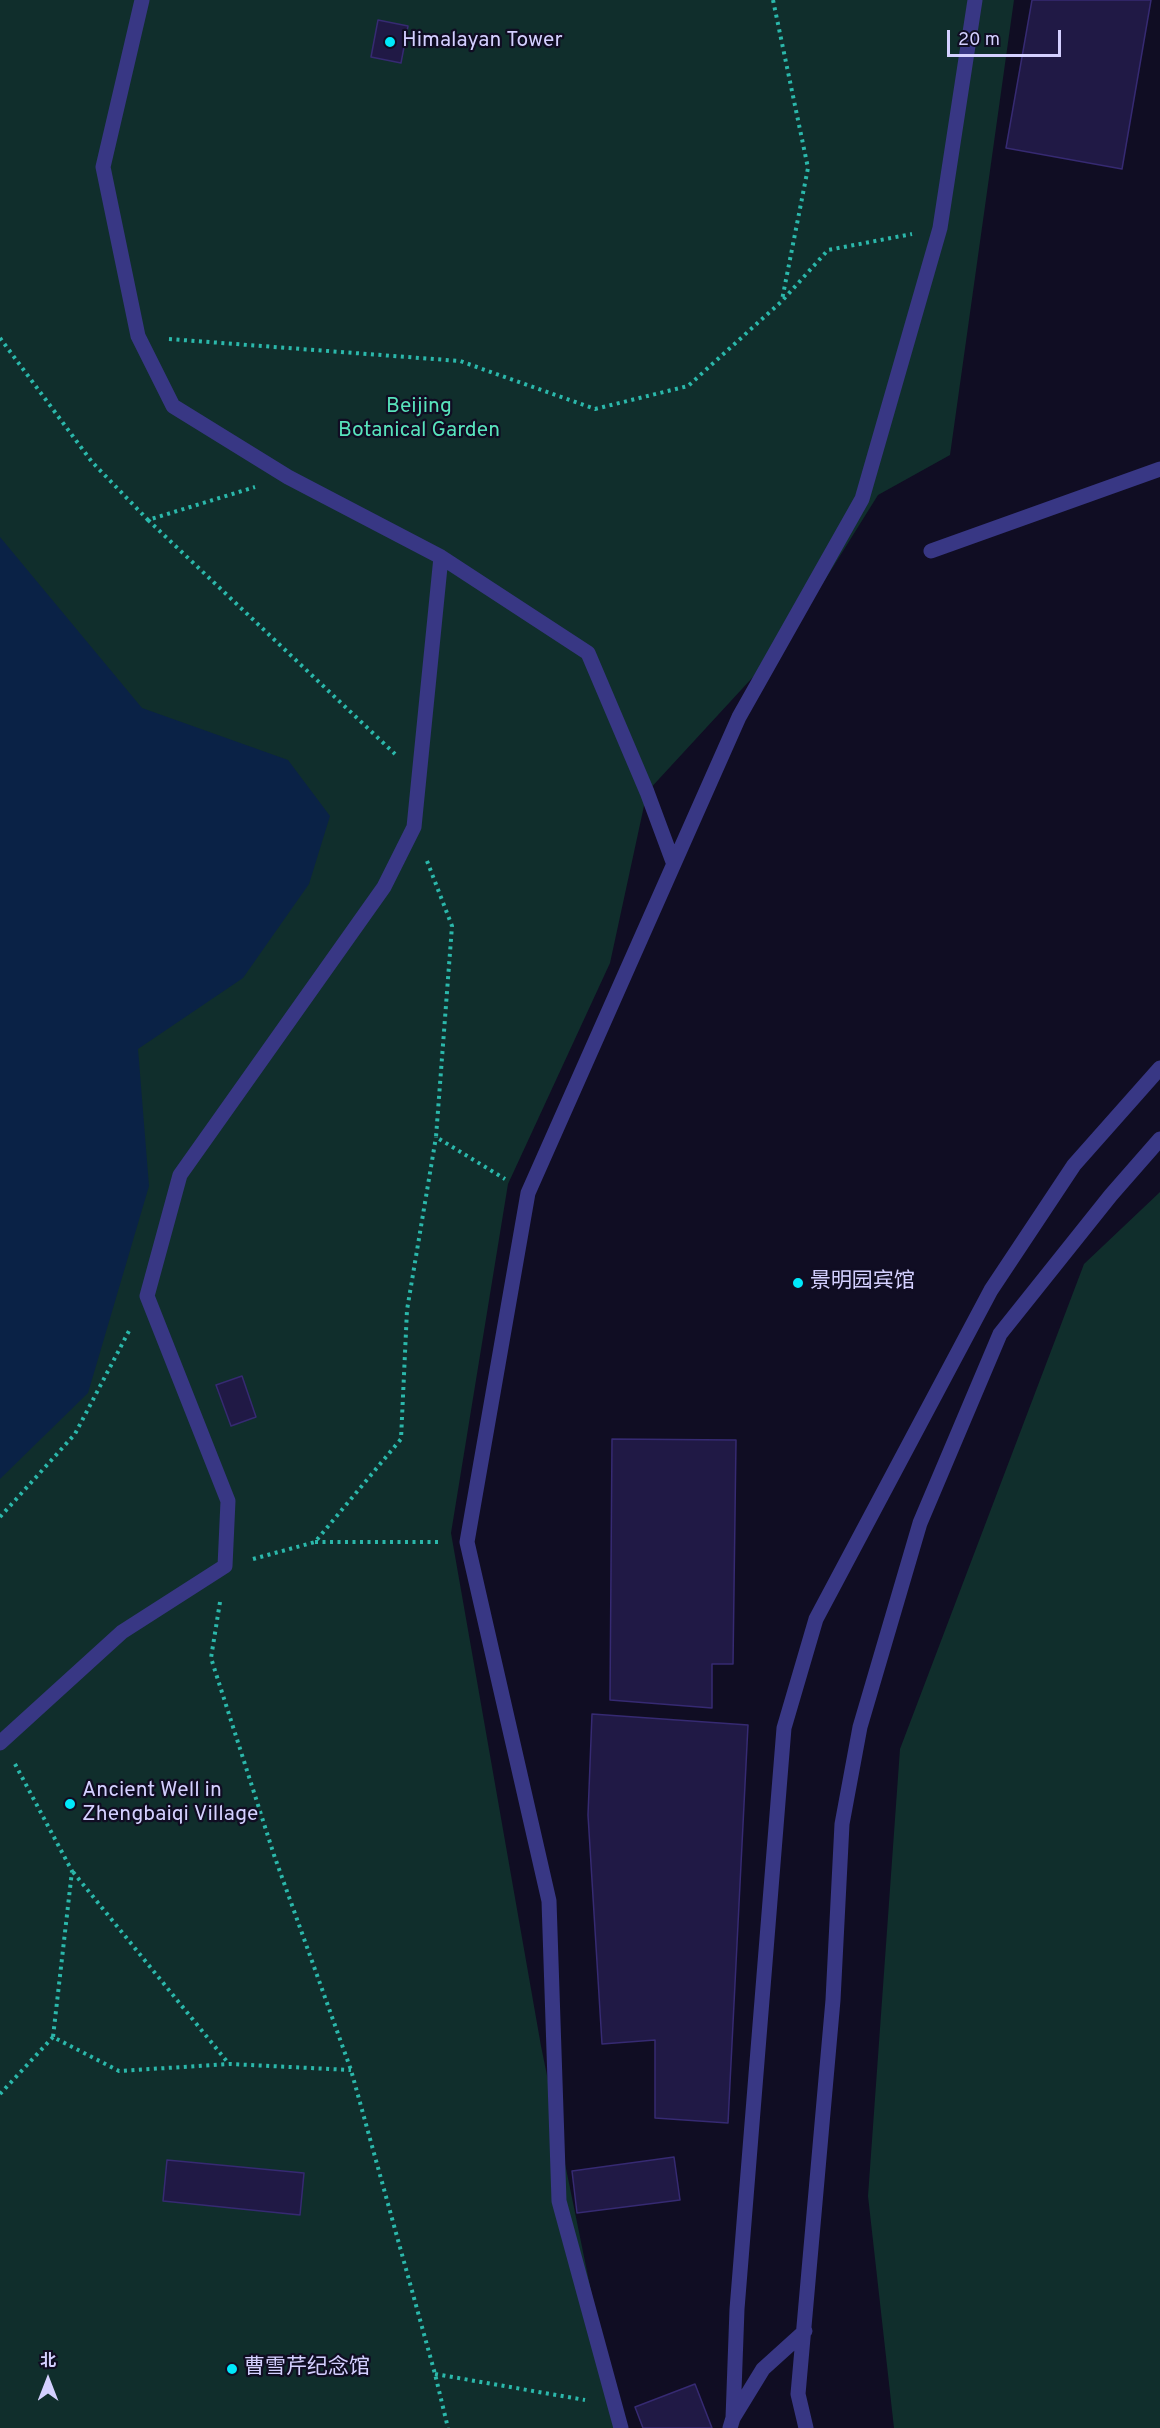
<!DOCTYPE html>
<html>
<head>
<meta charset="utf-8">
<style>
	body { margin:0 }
	#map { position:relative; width:1160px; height:2428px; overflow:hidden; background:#100d23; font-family:Overpass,"Noto Sans SC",sans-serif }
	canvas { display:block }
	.north { position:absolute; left:18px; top:2350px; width:60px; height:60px; -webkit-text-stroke:4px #100d23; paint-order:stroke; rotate:0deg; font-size:16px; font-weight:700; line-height:24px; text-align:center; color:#d4d0ff }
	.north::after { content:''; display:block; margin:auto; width:21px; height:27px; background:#d4d0ff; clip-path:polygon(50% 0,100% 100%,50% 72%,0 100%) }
	.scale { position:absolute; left:947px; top:30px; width:114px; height:27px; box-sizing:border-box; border:3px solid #d4d0ff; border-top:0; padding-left:8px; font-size:18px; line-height:21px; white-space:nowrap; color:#d4d0ff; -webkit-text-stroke:4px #100d23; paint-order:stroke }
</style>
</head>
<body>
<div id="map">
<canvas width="1160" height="2428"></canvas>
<div class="north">北</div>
<div class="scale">20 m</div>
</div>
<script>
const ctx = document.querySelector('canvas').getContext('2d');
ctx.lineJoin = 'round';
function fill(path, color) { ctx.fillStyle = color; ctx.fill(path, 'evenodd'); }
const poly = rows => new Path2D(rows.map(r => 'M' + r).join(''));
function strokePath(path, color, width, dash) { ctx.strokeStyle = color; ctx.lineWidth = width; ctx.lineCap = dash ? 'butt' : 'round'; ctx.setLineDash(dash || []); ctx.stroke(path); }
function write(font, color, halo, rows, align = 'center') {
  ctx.font = font + ' Overpass,"Noto Sans SC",sans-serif'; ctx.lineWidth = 4.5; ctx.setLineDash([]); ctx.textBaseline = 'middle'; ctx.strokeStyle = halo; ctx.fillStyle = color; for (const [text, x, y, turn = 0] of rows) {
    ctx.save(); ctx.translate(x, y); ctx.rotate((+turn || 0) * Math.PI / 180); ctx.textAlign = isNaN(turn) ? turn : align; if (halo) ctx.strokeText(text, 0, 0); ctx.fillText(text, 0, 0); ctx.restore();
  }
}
fill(poly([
	[0,0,1014,0,950,455,878,495,788,639,647,792,610,963,508,1184,451,1533,541,2046,619,2428,0,2428],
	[1160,1192,1160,2428,894,2428,868,2196,900,1749,1084,1264]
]), '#102e2c');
fill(poly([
	[0,537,142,708,288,760,330,816,309,884,243,978,138,1049,149,1186,88,1393,0,1479]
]), '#0a2246');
const building = poly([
	[1032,0,1151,0,1122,169,1006,148,1032,0],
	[378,20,408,26,401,63,371,57,378,20],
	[242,1376,256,1417,231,1426,216,1385,242,1376],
	[612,1439,736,1440,733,1664,712,1664,712,1708,610,1700,612,1439],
	[592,1714,748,1725,728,2123,655,2118,655,2040,602,2044,588,1815,592,1714],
	[674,2157,680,2200,577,2213,572,2171,674,2157],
	[167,2160,304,2173,300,2215,163,2201,167,2160],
	[695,2384,712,2428,643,2428,635,2407,695,2384]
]);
fill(building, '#201945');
strokePath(building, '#362a72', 1.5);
strokePath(poly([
	[773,0,808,168,782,300],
	[0,338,92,462,148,520,255,487],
	[169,339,460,361,595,409,688,386,782,301,828,250,912,234],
	[148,520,395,754],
	[427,861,452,926,436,1137,505,1179],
	[0,1517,75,1434,130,1329],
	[315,1542,440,1542],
	[253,1559,315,1542,401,1439,407,1310,436,1137],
	[220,1602,211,1658,274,1855,351,2070,435,2374,448,2428],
	[15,1764,72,1871,53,2037,119,2071,230,2064,351,2070],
	[73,1872,229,2064],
	[0,2094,53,2037],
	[435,2374,585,2400]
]), '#2bb8ab', 4, [3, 4.5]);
strokePath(poly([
	[142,0,103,167,138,336,173,406,288,477,441,557,588,653,647,792,673,862],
	[931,551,1160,469],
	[0,1743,122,1632,225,1566,228,1501,147,1296,180,1175,384,887,414,827,441,557],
	[733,2418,763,2369,805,2331],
	[621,2428,559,2201,549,1901,467,1542,528,1193,739,717,862,499,940,228,975,0],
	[730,2428,733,2418,737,2309,784,1728,816,1619,991,1290,1074,1165,1160,1068],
	[806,2428,798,2394,833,2000,842,1824,860,1727,920,1523,1000,1334,1111,1195,1160,1139]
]), '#383784', 15);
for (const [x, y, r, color] of [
	[390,42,6,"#00e9fb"],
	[798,1283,6,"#00e9fb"],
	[70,1804,6,"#00e9fb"],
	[232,2369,6,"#00e9fb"]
]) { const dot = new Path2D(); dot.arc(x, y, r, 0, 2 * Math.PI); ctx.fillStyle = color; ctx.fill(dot); strokePath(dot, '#100d23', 2); }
write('21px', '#d4d0ff', '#100d23', [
	["Himalayan Tower",402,42],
	["景明园宾馆",810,1283],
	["Ancient Well in",82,1792],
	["Zhengbaiqi Village",82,1816],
	["曹雪芹纪念馆",244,2369]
], 'left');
write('21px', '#58e3bc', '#100d23', [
	["Beijing",419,408],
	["Botanical Garden",419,432]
]);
</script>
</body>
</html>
